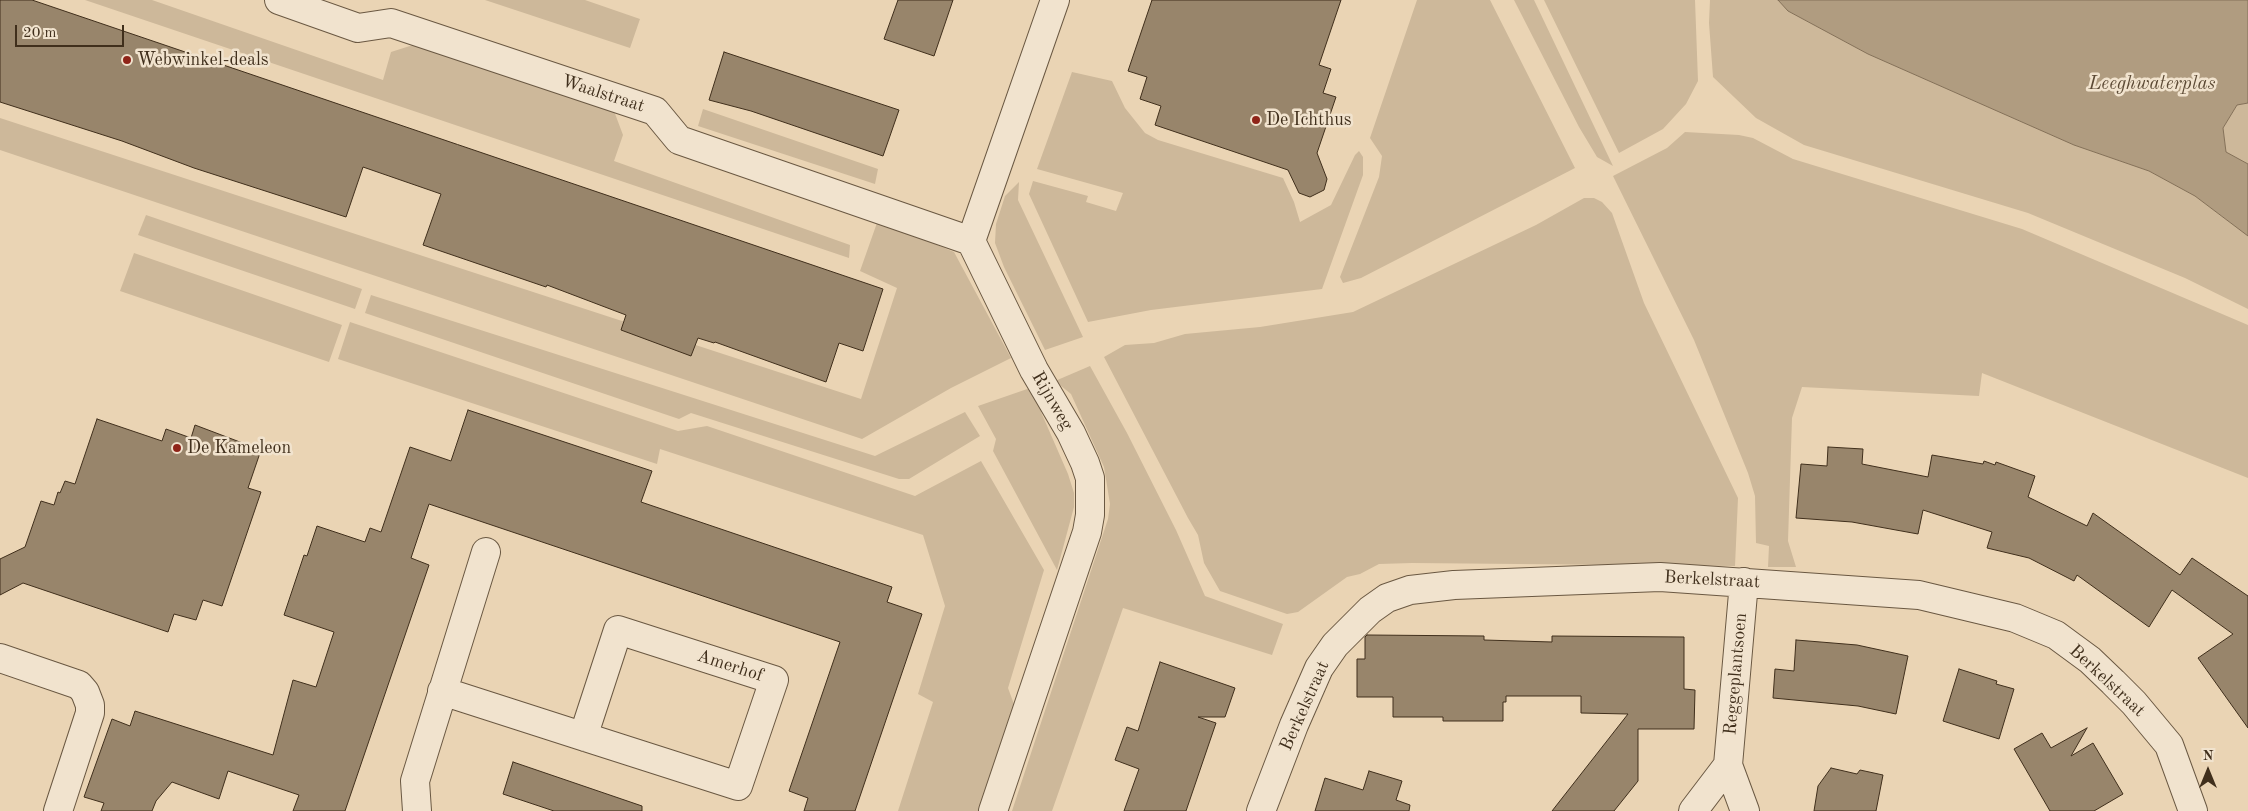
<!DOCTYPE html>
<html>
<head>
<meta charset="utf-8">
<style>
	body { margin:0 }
	#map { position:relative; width:2248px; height:811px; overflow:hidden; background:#ead4b4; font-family:"Old Standard TT",serif }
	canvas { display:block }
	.north { position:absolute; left:2183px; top:746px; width:50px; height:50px; -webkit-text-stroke:4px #f1e3ce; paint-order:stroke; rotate:0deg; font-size:14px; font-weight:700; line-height:20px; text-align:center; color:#402f1c }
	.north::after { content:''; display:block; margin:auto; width:18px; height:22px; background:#402f1c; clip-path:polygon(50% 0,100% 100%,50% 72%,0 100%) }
	.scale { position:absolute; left:15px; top:25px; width:109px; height:22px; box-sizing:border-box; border:2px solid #402f1c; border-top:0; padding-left:6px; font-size:15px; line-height:18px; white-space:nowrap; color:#402f1c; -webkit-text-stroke:4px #f1e3ce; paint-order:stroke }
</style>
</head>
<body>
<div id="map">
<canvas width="2248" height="811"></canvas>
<div class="north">N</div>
<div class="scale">20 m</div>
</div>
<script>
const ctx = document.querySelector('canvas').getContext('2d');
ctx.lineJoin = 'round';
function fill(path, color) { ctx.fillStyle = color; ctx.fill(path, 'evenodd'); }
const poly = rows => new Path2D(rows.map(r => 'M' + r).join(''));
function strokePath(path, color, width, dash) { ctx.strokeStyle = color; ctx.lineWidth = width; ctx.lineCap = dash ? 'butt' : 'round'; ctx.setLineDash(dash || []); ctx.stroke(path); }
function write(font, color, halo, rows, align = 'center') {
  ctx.font = font + ' "Old Standard TT",serif'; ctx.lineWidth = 5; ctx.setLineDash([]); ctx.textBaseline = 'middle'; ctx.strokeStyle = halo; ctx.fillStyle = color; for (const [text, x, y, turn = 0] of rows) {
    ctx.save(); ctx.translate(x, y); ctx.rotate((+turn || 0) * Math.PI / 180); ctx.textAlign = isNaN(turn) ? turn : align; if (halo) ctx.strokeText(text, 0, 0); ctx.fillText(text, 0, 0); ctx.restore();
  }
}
fill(poly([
	[85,0,152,0,383,80,391,52,413,45,614,111,623,135,614,161,850,245,849,258],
	[485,0,585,0,640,19,630,48],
	[1417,0,1490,0,1575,168,1361,278,1343,283,1340,277,1379,177,1382,156,1370,138],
	[1514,0,1534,0,1613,166,1597,157,1579,127],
	[1544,0,1695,0,1698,81,1686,104,1663,129,1619,153],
	[1710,0,1778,0,1788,11,1868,54,2074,145,2149,171,2195,196,2248,236,2248,309,2185,278,2028,213,1804,145,1756,118,1713,77,1709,23],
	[1072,72,1112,81,1125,108,1145,133,1158,140,1283,178,1294,202,1300,222,1331,205,1355,155,1359,151,1363,157,1363,175,1322,289,1151,310,1088,322,1029,194,1033,181,1088,196,1086,202,1116,211,1123,193,1037,169],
	[2248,103,2248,164,2226,152,2223,128,2237,105],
	[703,109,878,169,875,184,698,126],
	[0,118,861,399,897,288,860,271,878,220,954,252,1011,358,951,388,862,439,0,150],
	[1685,132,1739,135,1753,138,1793,159,2022,229,2248,325,2248,478,1982,373,1979,396,1802,387,1792,418,1788,541,1796,567,1768,567,1769,546,1756,543,1755,496,1748,473,1694,340,1613,176,1667,148],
	[1019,182,1018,200,1083,337,1045,350,1004,267,995,243,996,224,1005,196],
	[1584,198,1594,198,1602,202,1612,213,1644,303,1738,498,1735,566,1412,563,1379,564,1360,574,1347,577,1298,612,1287,614,1220,591,1204,563,1198,535,1188,518,1104,357,1125,345,1154,343,1185,334,1260,327,1353,312,1536,225],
	[146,215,362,289,355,309,138,235],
	[134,253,342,325,329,362,120,291],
	[371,295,875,456,965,412,980,436,909,479,899,479,691,413,679,419,365,313],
	[350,322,678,431,707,426,915,496,981,461,1044,570,1008,688,1015,707,979,811,898,811,933,702,918,694,945,606,923,535,660,449,657,464,338,359],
	[1090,366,1127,433,1176,530,1205,596,1283,624,1272,655,1123,608,1052,811,1012,811,1108,519,1110,504,1104,467,1071,394,1055,381],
	[1033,387,1042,404,1041,412,1068,474,1074,493,1074,507,1057,570,993,451,996,439,978,406]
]), '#cdb89a');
const water = poly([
	[1778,0,2248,0,2248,103,2237,105,2223,128,2226,152,2248,164,2248,236,2195,196,2149,171,2074,145,1868,54,1788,11,1778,0]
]);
fill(water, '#b09c80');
strokePath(water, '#837058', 1);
const building = poly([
	[0,0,32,0,883,289,863,351,839,343,826,382,715,342,714,343,698,338,691,356,621,330,626,315,547,285,546,287,423,245,441,194,363,167,346,217,194,168,122,141,0,102,0,0],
	[898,0,953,0,934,56,884,39,898,0],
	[1152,0,1341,0,1319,65,1331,69,1323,93,1336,97,1317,153,1327,179,1324,190,1310,197,1299,193,1288,170,1155,125,1161,106,1140,99,1147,77,1128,71,1152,0],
	[724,52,899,110,883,156,751,111,709,100,724,52],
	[468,410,652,471,641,502,892,587,887,602,922,614,855,811,804,811,808,798,789,791,840,642,429,504,411,558,429,565,345,811,293,811,299,795,228,771,219,799,172,782,156,801,152,811,101,811,104,803,84,797,112,719,130,726,135,711,273,755,293,680,316,687,334,632,284,615,304,555,307,556,317,526,365,542,370,528,381,532,410,447,451,461,468,410],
	[97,419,162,441,166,429,191,438,195,425,261,450,248,488,261,492,222,606,203,600,196,620,174,614,168,632,23,583,0,595,0,559,25,547,41,501,54,505,58,492,60,493,65,481,75,484,97,419],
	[1828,447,1863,449,1862,464,1928,477,1932,455,1983,464,1984,461,1995,465,1996,462,2035,476,2028,497,2087,526,2093,513,2180,575,2192,558,2248,596,2248,728,2198,658,2233,634,2172,590,2149,627,2077,575,2074,581,2029,558,1987,548,1992,532,1923,510,1918,534,1852,522,1796,518,1801,464,1827,466,1828,447],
	[1367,635,1484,636,1484,640,1552,642,1552,636,1684,637,1684,689,1695,690,1694,729,1638,729,1638,781,1614,811,1552,811,1628,714,1581,713,1581,696,1506,696,1506,702,1503,702,1503,721,1443,721,1443,717,1393,717,1393,697,1357,697,1357,659,1365,659,1365,637,1367,635],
	[1796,640,1857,645,1908,656,1896,714,1858,706,1773,698,1775,669,1794,671,1796,640],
	[1160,662,1235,688,1225,717,1198,717,1216,723,1186,811,1124,811,1139,769,1115,760,1127,727,1138,731,1160,662],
	[1959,669,1997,681,1996,684,2014,689,1999,739,1943,721,1959,669],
	[2087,728,2071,756,2093,743,2123,794,2094,811,2050,811,2014,749,2042,733,2051,748,2087,728],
	[513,762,642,806,642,811,554,811,503,794,513,762],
	[1831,768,1857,774,1860,770,1883,775,1876,811,1814,811,1818,786,1831,768],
	[1369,771,1402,781,1396,800,1410,805,1409,811,1315,811,1325,778,1363,790,1369,771]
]);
fill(building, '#98856b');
strokePath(building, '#402f1c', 1);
const street = poly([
	[279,0,358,28,391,23,655,111,679,140,971,241],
	[1744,582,1728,765,1745,811],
	[0,658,79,685,85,692,90,705,90,713,58,811],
	[442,691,585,737,738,786,774,680,618,630,584,734,585,737],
	[417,811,415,781,486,552],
	[993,811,1087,532,1090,515,1090,478,1085,463,1071,433,1034,370,971,241,1055,0],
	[1261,811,1294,725,1319,668,1335,645,1370,610,1387,598,1410,590,1454,585,1660,577,1919,595,2015,618,2056,635,2090,660,2113,682,2134,703,2169,745,2193,811],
	[1693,811,1728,765]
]);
strokePath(street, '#6a5842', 30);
strokePath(street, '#f1e3ce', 28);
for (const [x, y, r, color] of [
	[127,60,5,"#8f2418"],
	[1256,120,5,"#8f2418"],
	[177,448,5,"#8f2418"]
]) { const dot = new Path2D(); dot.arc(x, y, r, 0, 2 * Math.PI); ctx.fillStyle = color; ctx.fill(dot); strokePath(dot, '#f1e3ce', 2); }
write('18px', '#402f1c', '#f1e3ce', [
	["Webwinkel-deals",137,60],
	["De Ichthus",1266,120],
	["De Kameleon",187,448]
], 'left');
write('18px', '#402f1c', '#f1e3ce', [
	["Waalstraat",603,94,18],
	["Rijnweg",1052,401,60],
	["Berkelstraat",1712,580,3],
	["Amerhof",730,666,18],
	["Reggeplantsoen",1736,674,-85],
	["Berkelstraat",2107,681,43],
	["Berkelstraat",1305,706,-66]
]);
write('italic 19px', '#5c4a35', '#f1e3ce', [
	["Leeghwaterplas",2152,84]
]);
</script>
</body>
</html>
